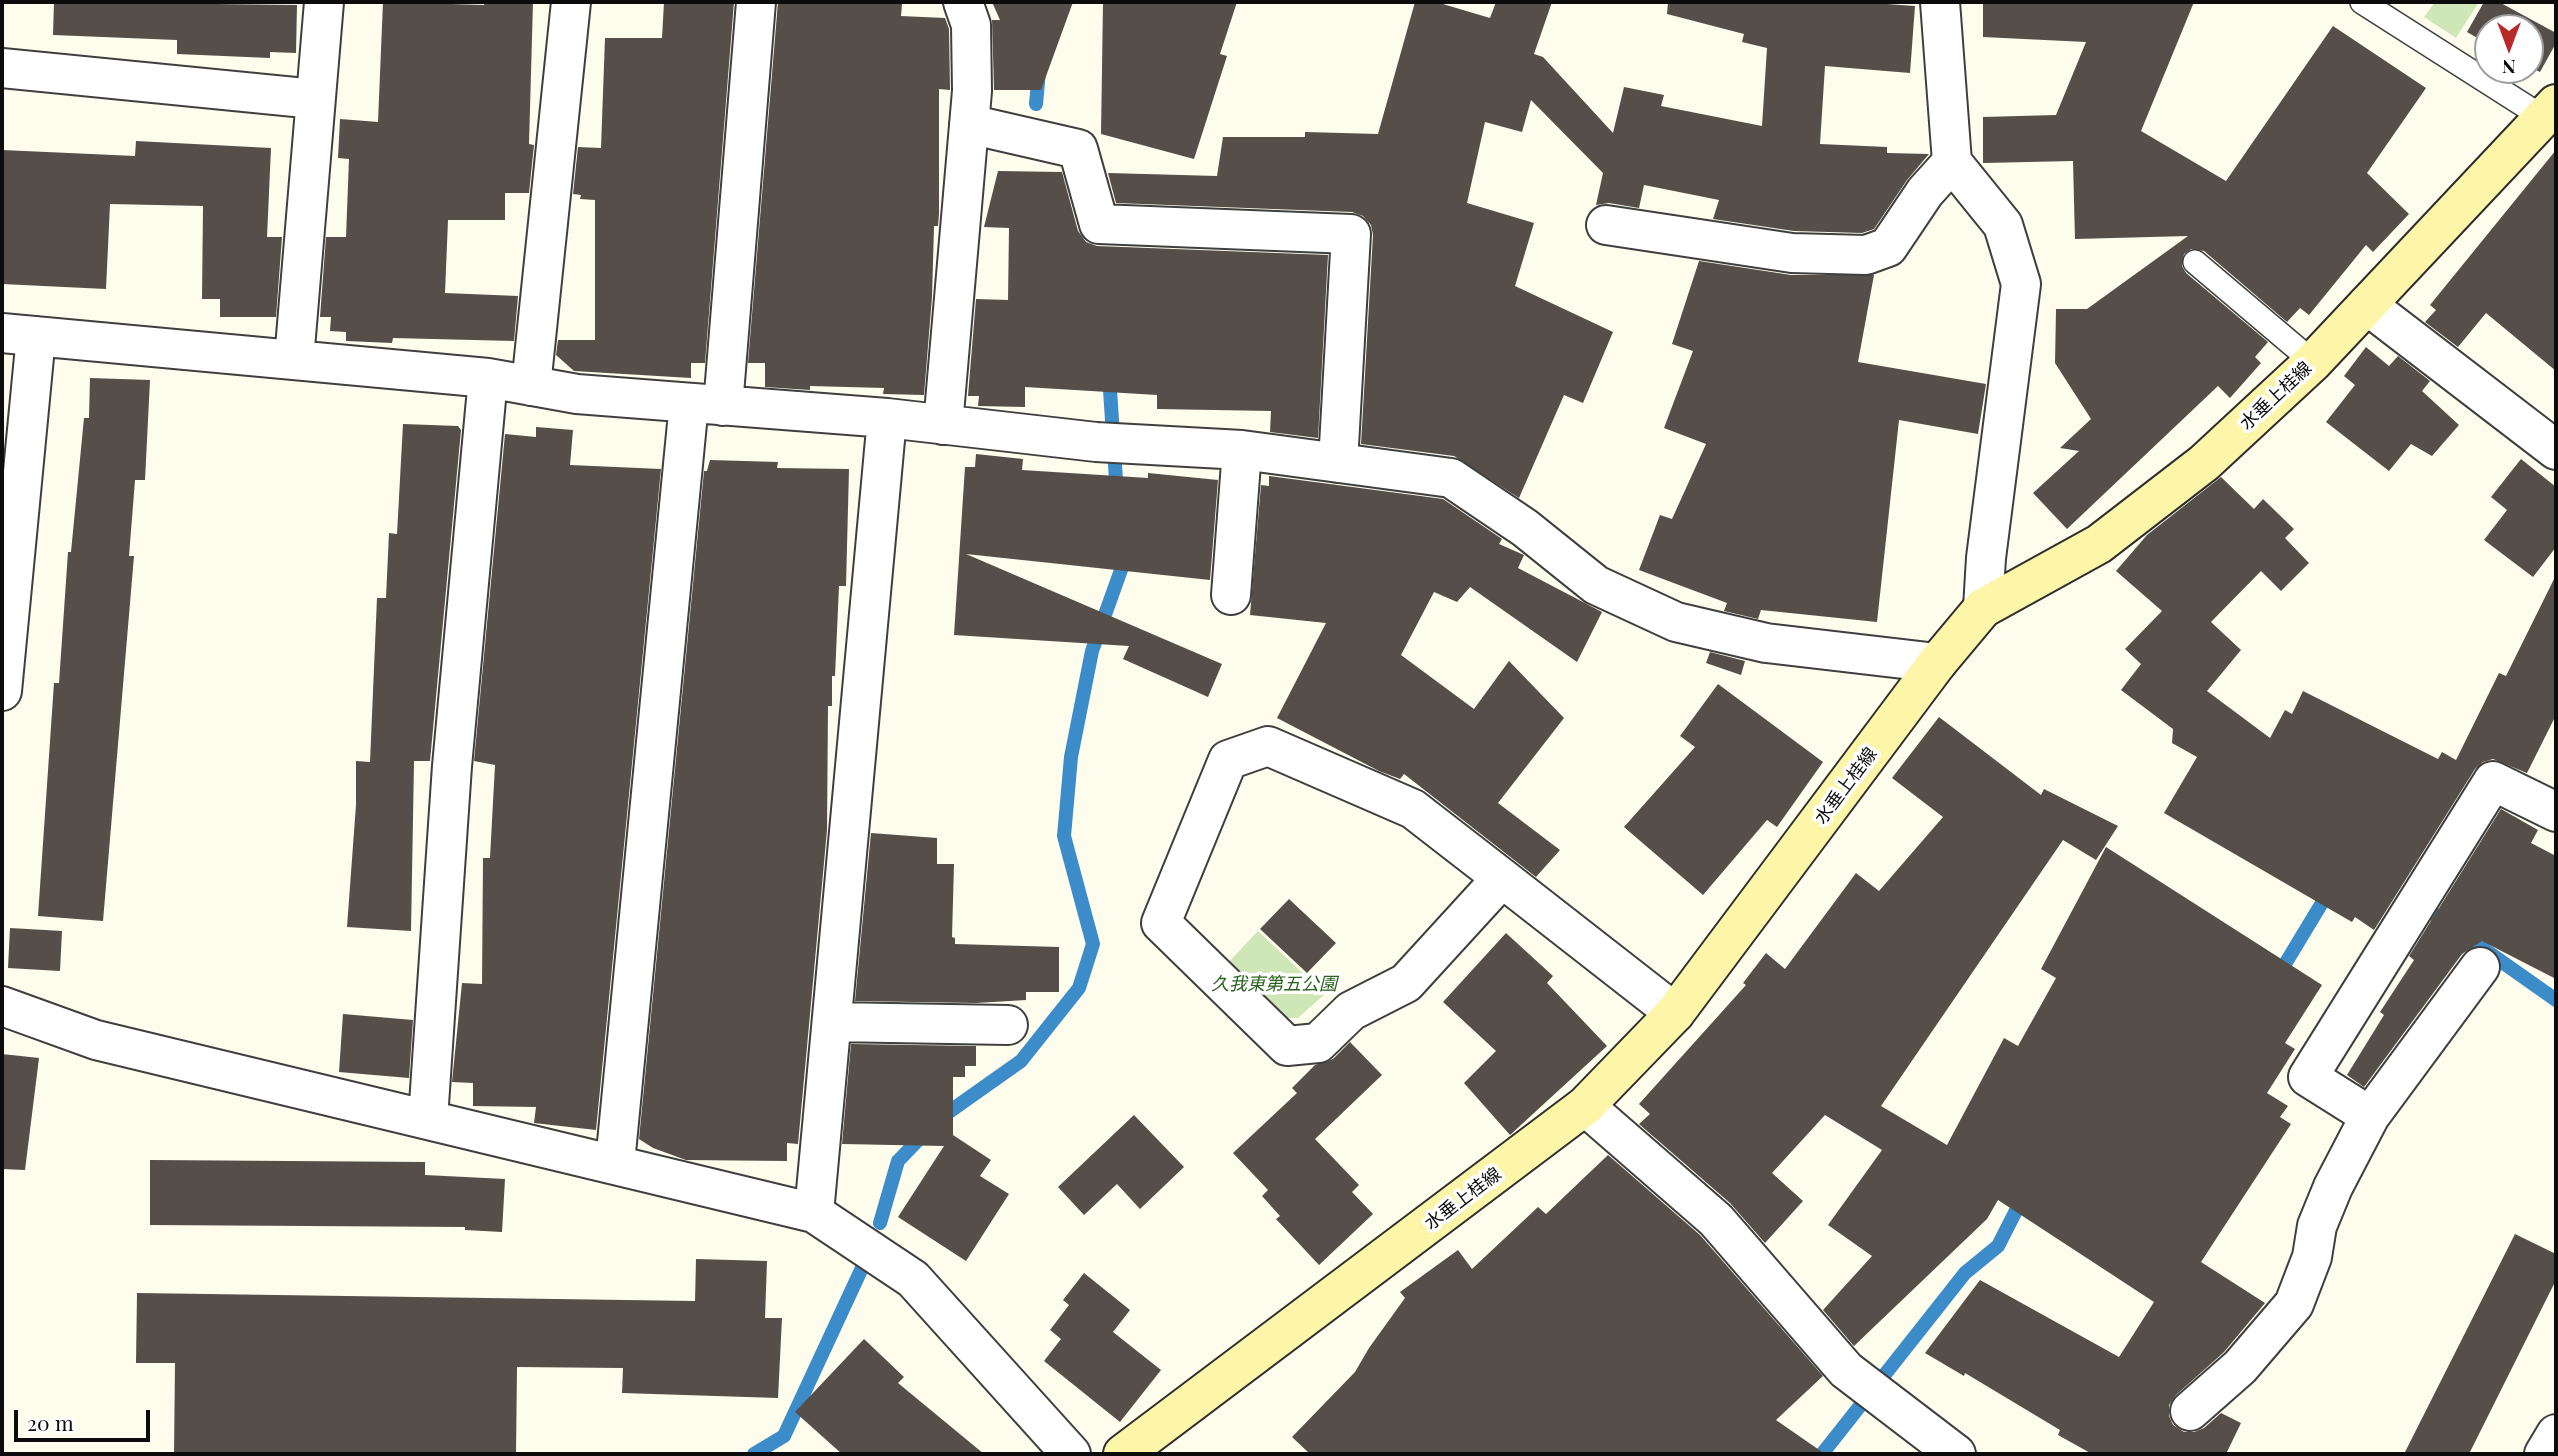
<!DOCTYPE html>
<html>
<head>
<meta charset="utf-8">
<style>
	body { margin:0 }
	#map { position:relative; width:2558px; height:1456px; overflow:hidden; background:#fefcec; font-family:"Playfair Display",serif }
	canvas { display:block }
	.frame { position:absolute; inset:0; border:4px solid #0c0c0c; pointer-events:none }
	.north { position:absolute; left:2474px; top:14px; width:70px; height:70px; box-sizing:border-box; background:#fff; border:2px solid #9e9e9e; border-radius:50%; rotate:180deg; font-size:19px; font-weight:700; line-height:28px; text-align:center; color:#0c0c0c }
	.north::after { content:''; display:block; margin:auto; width:24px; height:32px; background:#b8292a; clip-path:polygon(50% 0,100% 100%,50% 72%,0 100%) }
	.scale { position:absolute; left:14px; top:1410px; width:136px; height:32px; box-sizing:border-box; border:4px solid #0c0c0c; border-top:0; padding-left:9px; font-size:21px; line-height:24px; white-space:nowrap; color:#0c0c0c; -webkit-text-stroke:5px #fff; paint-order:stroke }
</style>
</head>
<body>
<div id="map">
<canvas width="2558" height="1456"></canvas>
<div class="frame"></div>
<div class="north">N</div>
<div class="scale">20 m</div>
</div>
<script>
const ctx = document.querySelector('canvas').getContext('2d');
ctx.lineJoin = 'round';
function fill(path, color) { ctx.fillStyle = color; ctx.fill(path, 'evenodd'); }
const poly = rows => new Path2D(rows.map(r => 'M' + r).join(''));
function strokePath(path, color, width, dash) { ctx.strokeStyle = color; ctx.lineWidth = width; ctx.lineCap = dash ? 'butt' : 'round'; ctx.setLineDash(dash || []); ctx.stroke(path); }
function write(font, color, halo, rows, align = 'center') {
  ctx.font = font + ' "Playfair Display","Noto Sans JP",serif'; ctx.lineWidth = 7; ctx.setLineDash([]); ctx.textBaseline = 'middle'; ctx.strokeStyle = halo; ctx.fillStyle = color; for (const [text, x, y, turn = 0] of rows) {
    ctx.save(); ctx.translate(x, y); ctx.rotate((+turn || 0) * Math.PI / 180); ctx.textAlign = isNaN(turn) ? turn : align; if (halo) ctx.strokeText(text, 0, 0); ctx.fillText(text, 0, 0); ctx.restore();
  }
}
fill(poly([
	[2435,2,2479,2,2456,38,2424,17],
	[1258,931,1325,994,1298,1018,1271,1018,1222,969]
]), '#cfe7b7');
strokePath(poly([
	[1036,104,1039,71],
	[1109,375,1117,495],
	[2417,902,2556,1000],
	[2276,979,2331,888],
	[939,1119,1021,1061,1079,988,1093,944,1064,836,1071,757,1092,651,1121,570,1120,554],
	[880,1223,898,1161,925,1133],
	[754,1454,784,1436,862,1268],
	[1822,1454,1965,1273,1998,1246,2024,1195]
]), '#3c8cc9', 14);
fill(poly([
	[54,2,297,5,296,53,270,52,270,58,177,54,177,40,53,35],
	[383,2,484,5,485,2,533,2,529,144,534,145,529,193,505,193,505,220,448,220,445,293,518,296,514,341,393,338,392,343,346,341,346,332,330,331,331,317,320,317,326,237,346,237,349,159,338,158,340,119,378,122],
	[664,2,734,2,705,363,691,363,691,378,574,371,556,355,558,340,595,340,595,200,580,199,581,195,573,194,578,147,601,148,605,38,662,38],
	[778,2,902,4,901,16,945,18,949,29,950,90,939,89,939,214,938,226,934,226,932,297,924,395,883,394,884,388,810,386,810,390,765,387,765,363,748,363],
	[992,2,1073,2,1041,90,994,90,992,20,1000,20],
	[1103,2,1237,2,1220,54,1227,56,1194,159,1101,134],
	[1415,2,1436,2,1490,18,1496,2,1552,2,1534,54,1543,57,1613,133,1624,87,1664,95,1661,106,1762,126,1767,48,1742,42,1744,34,1667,14,1668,2,1859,2,1915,6,1910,73,1825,66,1820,144,1887,147,1887,153,1929,154,1907,180,1874,229,1862,233,1794,231,1713,219,1719,200,1644,185,1639,208,1609,203,1596,205,1603,173,1531,100,1522,132,1485,122,1467,203,1534,223,1515,286,1613,332,1583,403,1564,395,1519,498,1454,456,1361,444,1373,235,1371,225,1363,216,1352,212,1116,203,1108,173,1217,176,1223,137,1305,137,1305,132,1378,134],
	[1983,2,2194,2,2141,131,2226,181,2333,26,2426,88,2367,173,2409,214,2373,252,2366,245,2309,315,2300,308,2287,322,2204,251,2191,249,2184,254,2182,266,2186,273,2268,342,2255,357,2261,363,2230,398,2218,386,2067,529,2033,493,2079,451,2060,448,2091,419,2055,363,2056,309,2087,309,2188,236,2075,239,2073,161,1983,163,1983,117,2056,115,2086,42,1983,37],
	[2484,2,2499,2,2556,33,2556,43,2540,72,2530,67,2530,28,2488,28,2488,44,2467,32],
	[136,141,271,148,267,237,282,237,276,317,220,317,220,299,202,299,203,206,110,204,106,289,2,284,2,150,135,156],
	[2556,150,2556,371,2486,313,2458,347,2425,322,2436,310,2430,305],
	[998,171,1062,172,1078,231,1086,242,1097,246,1328,255,1318,438,1270,432,1271,411,1157,409,1157,395,1025,387,1025,407,978,406,979,396,968,396,976,299,1008,300,1009,228,984,227],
	[1699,261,1791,275,1874,275,1858,362,1986,384,1978,434,1899,420,1877,622,1761,610,1758,619,1724,611,1727,603,1639,570,1660,515,1672,519,1706,444,1664,428,1693,351,1672,344],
	[2366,347,2389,366,2398,356,2430,381,2422,391,2459,425,2432,456,2411,444,2389,471,2326,422,2355,385,2344,376],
	[90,378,150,380,145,480,135,480,129,556,134,556,103,921,38,916,54,683,59,683,68,552,71,552,84,418,89,418],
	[403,424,458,426,461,430,430,761,414,761,411,931,347,927,356,805,356,761,370,762,377,598,386,598,389,533,397,534],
	[536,427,573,430,570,465,661,469,596,1130,534,1123,536,1107,473,1106,473,1083,452,1082,462,983,482,984,483,858,490,858,495,765,474,761,505,434,536,437],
	[976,454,1023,459,1022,470,1148,478,1148,473,1218,480,1210,580,966,554,1222,664,1208,697,1123,659,1129,646,954,635,965,467,975,467],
	[2521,459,2556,487,2556,547,2533,577,2484,540,2507,510,2491,497],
	[710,460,778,462,777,468,849,469,846,586,839,586,835,676,832,676,832,706,828,706,827,830,798,1144,787,1143,787,1161,686,1160,653,1148,639,1139,704,471,707,471],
	[1269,476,1443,499,1502,539,1499,544,1524,555,1518,568,1602,612,1577,662,1470,587,1457,602,1434,592,1401,655,1474,709,1509,661,1564,718,1498,803,1560,850,1536,877,1404,774,1400,779,1379,771,1277,718,1326,623,1250,615,1261,485,1269,486],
	[2221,477,2254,509,2263,499,2294,529,2285,538,2309,563,2281,591,2261,571,2211,622,2241,650,2207,691,2270,738,2285,710,2292,714,2303,691,2438,759,2442,752,2456,760,2499,673,2506,676,2556,575,2556,715,2527,773,2493,759,2483,762,2475,769,2374,930,2355,917,2352,922,2164,813,2197,757,2172,743,2173,729,2121,690,2141,664,2125,649,2162,611,2116,571,2147,535],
	[1710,652,1745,661,1741,675,1706,663],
	[1718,684,1823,762,1777,827,1767,820,1703,895,1624,827,1695,747,1680,736],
	[1939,717,2041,795,2044,789,2118,826,2096,860,2063,840,1881,1106,1947,1145,2004,1038,2018,1046,2056,978,2041,969,2106,847,2322,985,2285,1043,2295,1049,2267,1093,2288,1106,2280,1117,2291,1124,2201,1262,2265,1303,2224,1352,2176,1395,2169,1405,2169,1416,2173,1425,2184,1432,2194,1432,2204,1428,2221,1413,2241,1423,2226,1454,2092,1454,2058,1435,2060,1430,1965,1373,1964,1376,1925,1353,1980,1280,2119,1357,2154,1302,1998,1200,1987,1219,1854,1346,1823,1310,1872,1256,1828,1225,1882,1150,1825,1115,1772,1173,1803,1201,1765,1243,1730,1203,1639,1124,1650,1114,1639,1104,1746,985,1743,983,1766,953,1785,969,1856,873,1879,891,1943,817,1892,778],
	[2501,809,2538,830,2531,843,2556,856,2556,979,2482,941,2462,954,2364,1087,2347,1075,2384,1015,2380,1012,2414,960,2409,956],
	[871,833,937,838,937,864,954,864,952,937,955,938,955,944,1059,947,1059,992,1026,992,1026,1000,976,1003,855,1001],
	[1289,899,1336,943,1307,973,1260,929],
	[10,928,62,931,60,971,8,968],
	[1506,933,1553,976,1547,983,1607,1046,1510,1135,1464,1083,1496,1051,1443,1002],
	[343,1014,413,1020,409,1078,339,1072],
	[1350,1042,1382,1075,1315,1139,1359,1185,1352,1192,1373,1214,1319,1265,1276,1219,1280,1216,1262,1196,1268,1190,1233,1153,1297,1093,1292,1088,1315,1065,1333,1059],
	[851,1044,976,1046,976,1066,965,1066,965,1077,953,1077,953,1135,991,1160,980,1176,1009,1194,966,1261,898,1217,944,1146,842,1144],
	[2,1054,39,1058,25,1170,2,1169],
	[1134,1115,1184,1167,1140,1209,1117,1184,1084,1215,1058,1187],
	[1608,1155,1700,1235,1823,1376,1776,1420,1825,1454,1310,1454,1292,1437,1355,1372,1369,1348,1405,1298,1400,1292,1458,1250,1472,1269,1538,1207,1546,1214],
	[150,1160,425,1162,425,1175,505,1179,502,1232,465,1230,465,1227,150,1225],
	[2515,1234,2556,1254,2556,1280,2469,1454,2404,1454],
	[696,1259,767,1261,765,1318,782,1318,778,1398,622,1393,623,1368,517,1367,516,1454,174,1454,175,1363,136,1363,137,1293,695,1301],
	[1084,1273,1130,1310,1113,1332,1161,1370,1120,1422,1044,1361,1061,1339,1050,1330,1069,1305,1063,1300],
	[864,1339,904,1377,898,1383,984,1454,842,1454,795,1412]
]), '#554e49');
const service = poly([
	[2362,2,2544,118],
	[2195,262,2313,362]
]);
const minor = poly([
	[1940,2,1952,162,2003,225,2021,284,1986,558,1983,608],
	[2,68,315,99],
	[969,124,1078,149,1099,224,1351,234,1338,463],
	[1606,225,1792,253,1866,255,1888,247,1925,192,1952,162],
	[2367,305,2556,450],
	[2,333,488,378,577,394,887,418,1096,442,1242,450,1451,478,1525,528,1596,585,1676,622,1766,643,1937,663],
	[294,360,324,2],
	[531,386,571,2],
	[723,406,756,2],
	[943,425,972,91,971,25,963,2],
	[1231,595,1242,450],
	[2,691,36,336],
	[1502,878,1406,983,1351,1011,1318,1043,1287,1046,1161,923,1228,760,1268,746,1413,809,1502,878,1675,1013],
	[2,1006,96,1040,814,1213,913,1279,1071,1454],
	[832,1022,1008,1025],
	[1585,1106,1716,1220,1846,1370,1956,1454],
	[2370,1116,2480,967],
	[428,1119,452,766,488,378],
	[615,1163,689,403],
	[814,1213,887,418],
	[2190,1411,2240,1367,2294,1304,2312,1257,2317,1226,2333,1187,2370,1116,2308,1077,2493,781,2556,812],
	[2544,1454,2556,1434]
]);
const secondary = poly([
	[1123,1454,1585,1106,1675,1013,1937,663,1983,608,2099,544,2204,463,2313,362,2556,104]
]);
strokePath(service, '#3f3f3f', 26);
strokePath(minor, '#3f3f3f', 42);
strokePath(secondary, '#2e2e2e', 42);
strokePath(service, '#fff', 23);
strokePath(minor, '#fff', 38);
strokePath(secondary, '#fdf6a9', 38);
write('18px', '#0c0c0c', '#fff', [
	["水垂上桂線",2276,396,-43],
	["水垂上桂線",1846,786,-53],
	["水垂上桂線",1463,1199,-37]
]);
write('italic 18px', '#2a621f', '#fff', [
	["久我東第五公園",1274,984]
]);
</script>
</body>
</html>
